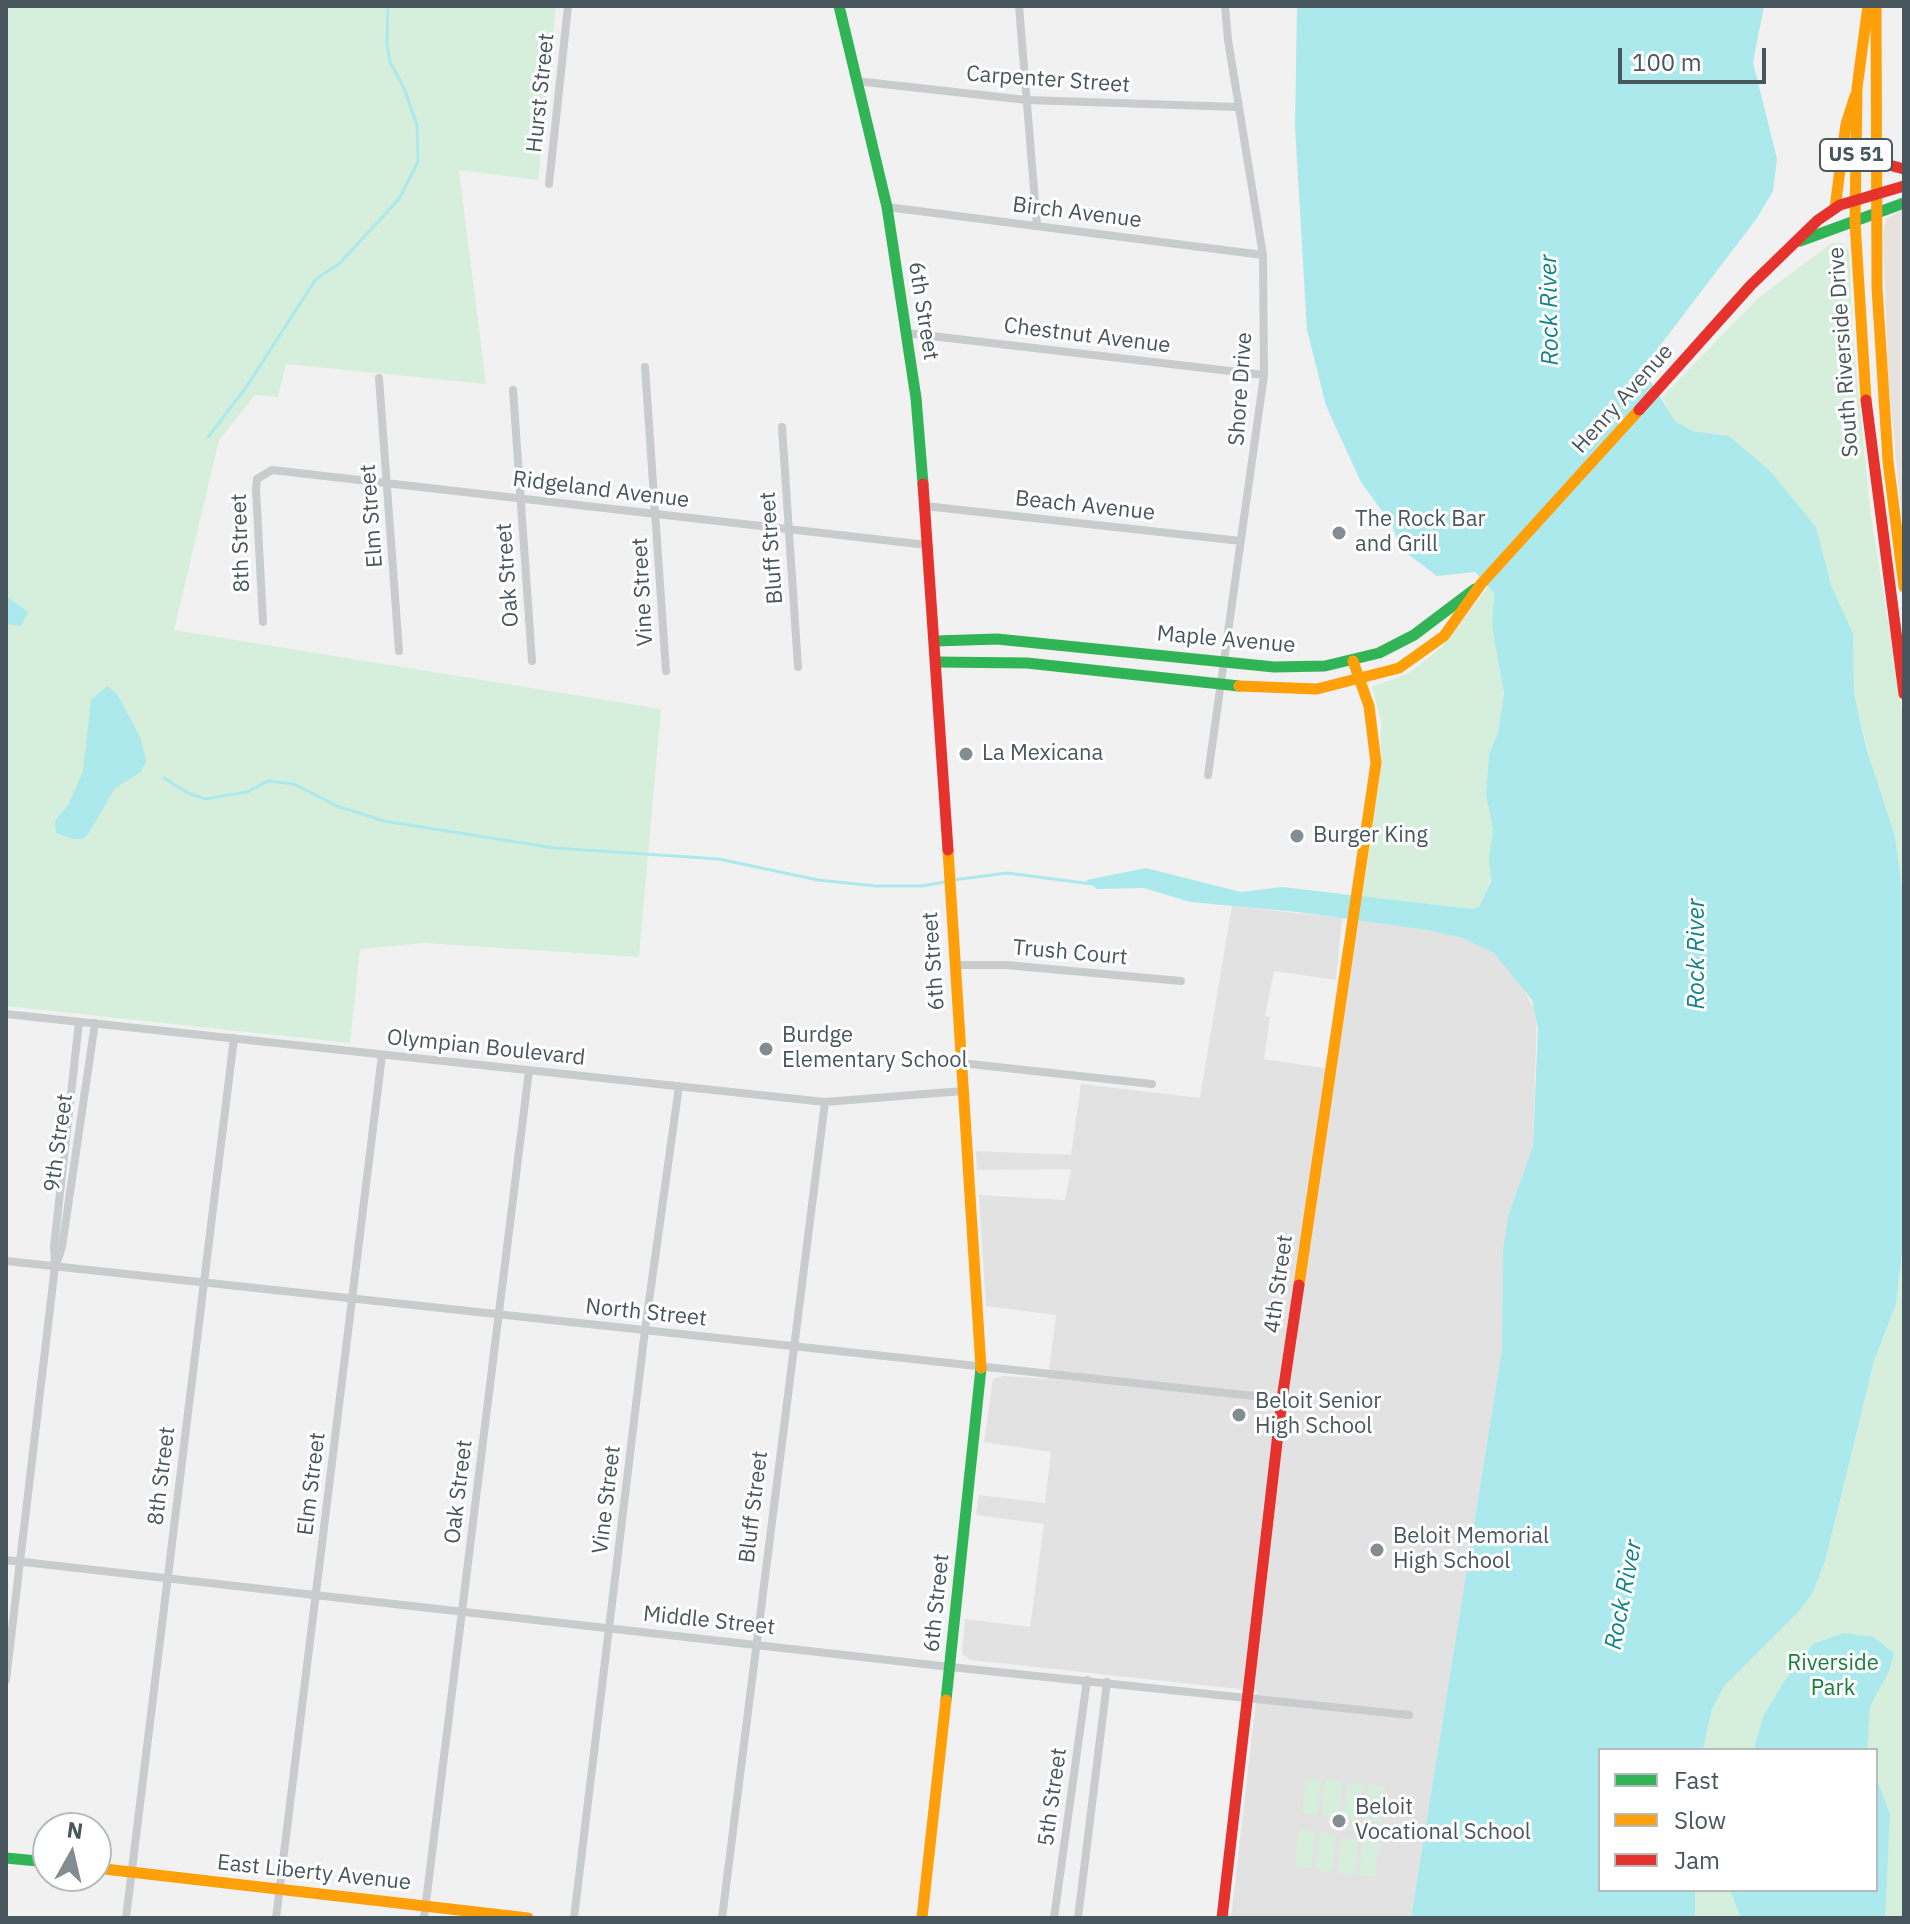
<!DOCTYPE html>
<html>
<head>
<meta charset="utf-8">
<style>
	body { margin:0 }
	#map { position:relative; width:1910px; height:1924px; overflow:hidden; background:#f1f1f1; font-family:"IBM Plex Sans",sans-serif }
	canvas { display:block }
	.frame { position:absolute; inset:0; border:8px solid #48565d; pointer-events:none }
	.legend { position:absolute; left:1598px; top:1748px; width:280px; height:144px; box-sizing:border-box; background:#fff; border:2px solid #b6bbbe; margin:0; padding:10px 14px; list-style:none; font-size:24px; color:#48565d }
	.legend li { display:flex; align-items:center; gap:16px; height:40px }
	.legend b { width:40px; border:2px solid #b6bbbe }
	.north { position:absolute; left:32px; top:1812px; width:80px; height:80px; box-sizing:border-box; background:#fff; border:2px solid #b6bbbe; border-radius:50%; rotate:8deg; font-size:22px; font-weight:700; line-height:32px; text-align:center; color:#48565d }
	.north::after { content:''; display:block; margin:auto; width:28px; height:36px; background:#838c91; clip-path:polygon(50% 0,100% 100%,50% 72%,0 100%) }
	.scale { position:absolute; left:1618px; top:48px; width:148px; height:36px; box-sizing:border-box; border:4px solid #48565d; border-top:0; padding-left:10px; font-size:24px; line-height:28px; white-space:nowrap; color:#48565d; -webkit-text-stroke:6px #fff; paint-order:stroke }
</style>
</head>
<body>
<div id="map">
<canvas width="1910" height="1924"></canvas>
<div class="frame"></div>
<ul class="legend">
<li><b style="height:10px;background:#30b455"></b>Fast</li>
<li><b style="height:10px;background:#ff9f0a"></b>Slow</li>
<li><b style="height:10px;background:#e5322d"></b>Jam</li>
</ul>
<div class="north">N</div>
<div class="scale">100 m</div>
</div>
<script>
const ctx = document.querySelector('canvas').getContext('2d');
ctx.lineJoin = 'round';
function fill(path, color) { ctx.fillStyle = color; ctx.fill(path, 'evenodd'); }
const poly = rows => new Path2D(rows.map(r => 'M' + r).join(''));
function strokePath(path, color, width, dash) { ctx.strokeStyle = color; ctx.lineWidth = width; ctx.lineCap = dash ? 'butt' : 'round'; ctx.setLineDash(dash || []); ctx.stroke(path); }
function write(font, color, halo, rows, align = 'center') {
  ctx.font = font + ' "IBM Plex Sans",sans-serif'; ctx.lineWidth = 6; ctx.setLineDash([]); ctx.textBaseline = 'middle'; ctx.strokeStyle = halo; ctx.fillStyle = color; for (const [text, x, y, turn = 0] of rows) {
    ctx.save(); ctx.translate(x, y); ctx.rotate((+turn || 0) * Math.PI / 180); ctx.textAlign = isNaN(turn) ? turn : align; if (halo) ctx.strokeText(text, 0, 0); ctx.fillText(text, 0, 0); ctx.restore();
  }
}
fill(poly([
	[1904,209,1904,543,1888,375,1883,234,1886,219]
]), '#e6e3df');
fill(poly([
	[1232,906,1342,918,1336,980,1274,971,1265,1016,1270,1017,1264,1059,1336,1070,1357,920,1427,930,1462,938,1494,953,1516,976,1537,1014,1533,1146,1508,1216,1502,1349,1411,1918,1231,1918,1257,1691,971,1660,962,1654,965,1619,1030,1627,1044,1524,976,1515,979,1495,1045,1503,1051,1452,984,1442,993,1379,1004,1376,1048,1379,1056,1315,986,1306,979,1195,1065,1200,1071,1169,977,1170,976,1151,1071,1155,1081,1084,1200,1098]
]), '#e3e2e3');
fill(poly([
	[6,6,556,6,538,180,459,170,486,384,286,364,278,397,255,395,219,440,174,630,661,709,639,957,424,943,360,949,350,1043,6,1006],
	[1832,243,1842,243,1849,250,1850,259,1852,328,1870,509,1904,722,1904,903,1895,837,1879,794,1854,693,1853,633,1831,585,1816,527,1729,436,1693,431,1675,421,1662,397,1758,298],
	[1489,586,1494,592,1492,627,1504,693,1498,733,1489,754,1486,795,1493,829,1489,892,1479,907,1472,909,1362,897,1380,776,1381,721,1372,687,1409,673,1442,647],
	[1904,1237,1904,1918,1695,1918,1695,1890,1876,1890,1876,1750,1703,1750,1712,1709,1724,1686,1813,1592,1826,1558,1874,1361,1896,1304],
	[1306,1778,1321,1780,1317,1815,1302,1813],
	[1326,1780,1342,1782,1338,1817,1322,1815],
	[1348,1783,1363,1784,1359,1819,1344,1817],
	[1369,1785,1385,1787,1381,1822,1365,1820],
	[1299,1830,1315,1832,1311,1868,1295,1866],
	[1320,1833,1336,1835,1332,1871,1316,1869],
	[1342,1838,1358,1840,1354,1875,1338,1873],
	[1363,1839,1379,1841,1375,1876,1359,1875]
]), '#d6efdc');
fill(poly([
	[1297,6,1764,6,1753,62,1777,159,1773,191,1757,218,1656,351,1651,382,1675,421,1693,431,1729,436,1769,470,1816,527,1831,585,1853,633,1854,693,1867,750,1895,837,1904,903,1904,1237,1896,1304,1874,1361,1826,1558,1813,1592,1799,1611,1724,1686,1712,1709,1703,1750,1600,1750,1600,1890,1695,1890,1695,1918,1411,1918,1502,1349,1503,1251,1508,1216,1533,1146,1538,1027,1532,1000,1494,953,1462,938,1427,930,1298,912,1190,902,1144,888,1097,889,1086,880,1146,868,1241,892,1282,887,1472,909,1479,907,1491,882,1489,861,1493,829,1486,795,1489,754,1498,733,1504,693,1492,627,1494,593,1475,572,1437,576,1400,548,1392,525,1361,482,1326,406,1307,330,1295,126],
	[6,596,28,612,21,626,6,624],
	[107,686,117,694,141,739,146,761,141,772,115,788,90,831,83,839,73,839,56,833,55,821,68,805,83,772,91,700],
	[1844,1633,1873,1637,1894,1653,1889,1671,1870,1706,1867,1750,1754,1750,1763,1717,1783,1683,1813,1644],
	[1876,1777,1890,1814,1885,1918,1741,1918,1730,1890,1876,1890]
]), '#abe9ec');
strokePath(poly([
	[208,437,247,386,316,279,339,264,399,199,418,162,417,125,404,88,390,62,387,44,388,6],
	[164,778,188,793,205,799,247,792,268,781,294,784,337,806,384,821,554,848,719,859,818,880,876,886,921,886,945,882],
	[953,880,1007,873,1092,884]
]), '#abe9ec', 3);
strokePath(poly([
	[1019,6,1037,226],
	[856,81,1027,100,1238,107],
	[549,184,568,6],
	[887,207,1263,255],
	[906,333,1264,375],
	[645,367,666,671],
	[379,378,399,651],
	[513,390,532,661],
	[782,427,798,667],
	[925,506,1241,541],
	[263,622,256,489,257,479,272,470,927,545],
	[1208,775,1264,375,1263,255,1228,40,1225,6],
	[955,965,1006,965,1181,981],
	[6,1014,825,1102,963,1091],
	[961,1063,1152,1084],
	[6,1261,1282,1399],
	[57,1262,62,1247,95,1023],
	[6,1560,950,1667,1409,1715],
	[6,1680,55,1266,54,1247,79,1022],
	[126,1918,234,1038],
	[276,1918,382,1055],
	[424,1918,529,1070],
	[574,1918,645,1330,679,1086],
	[722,1918,825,1102],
	[1054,1918,1087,1680],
	[1078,1918,1107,1682]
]), '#c8cccd', 8);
strokePath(poly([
	[839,6,887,207,916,398,923,484],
	[1800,241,1904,203],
	[935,641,997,639,1274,667,1325,666,1379,653,1414,635,1475,589],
	[936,662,1027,663,1239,686],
	[946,1700,981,1368],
	[6,1858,48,1862]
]), '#30b455', 11);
strokePath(poly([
	[1876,6,1877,288,1888,461,1904,587],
	[1835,208,1846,124,1855,96],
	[1866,400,1855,222,1857,88,1868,6],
	[1239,686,1317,689,1399,668,1444,636,1481,584,1639,410],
	[948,850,981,1368],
	[1299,1285,1376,763,1369,706,1353,661],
	[96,1868,528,1918],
	[922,1918,946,1700]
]), '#ff9f0a', 11);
strokePath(poly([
	[1878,153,1889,165,1904,169],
	[1866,400,1904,694],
	[1639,410,1751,285,1818,220,1840,205,1904,186],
	[923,484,948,850],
	[1222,1918,1282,1399,1299,1285]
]), '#e5322d', 11);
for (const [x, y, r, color] of [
	[1339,533,8,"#838c91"],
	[966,754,8,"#838c91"],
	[1297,836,8,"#838c91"],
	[766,1049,8,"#838c91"],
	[1239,1415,8,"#838c91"],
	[1377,1550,8,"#838c91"],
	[1339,1821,8,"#838c91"]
]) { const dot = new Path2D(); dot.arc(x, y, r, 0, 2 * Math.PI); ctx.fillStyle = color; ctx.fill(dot); strokePath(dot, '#fff', 3); }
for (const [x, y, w] of [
	[1856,155,72]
]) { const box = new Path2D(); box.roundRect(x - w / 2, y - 16, w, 32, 6); ctx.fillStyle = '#fff'; ctx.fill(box); strokePath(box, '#48565d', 2); }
write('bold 20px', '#48565d', null, [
	["US 51",1856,155]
]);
write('22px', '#48565d', '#fff', [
	["Carpenter Street",1048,80,4],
	["Hurst Street",541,93,-84],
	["Birch Avenue",1077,213,7],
	["6th Street",923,311,81],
	["Chestnut Avenue",1087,336,7],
	["South Riverside Drive",1844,352,-94],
	["Shore Drive",1241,389,-86],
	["Henry Avenue",1623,399,-48],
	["Ridgeland Avenue",601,490,7],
	["Beach Avenue",1085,506,6],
	["Elm Street",372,516,-94],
	["8th Street",241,543,-92],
	["Bluff Street",772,548,-94],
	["Oak Street",508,575,-94],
	["Vine Street",643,592,-93],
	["Maple Avenue",1226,640,5],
	["Trush Court",1070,953,5],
	["6th Street",934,961,-94],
	["Olympian Boulevard",486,1048,6],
	["9th Street",59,1143,-82],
	["4th Street",1279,1284,-82],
	["North Street",646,1313,6],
	["8th Street",162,1476,-83],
	["Elm Street",312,1484,-83],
	["Oak Street",459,1492,-83],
	["Vine Street",607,1500,-83],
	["Bluff Street",754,1507,-83],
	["6th Street",937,1603,-84],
	["Middle Street",709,1621,6],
	["5th Street",1053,1797,-82],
	["East Liberty Avenue",314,1873,6]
]);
write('22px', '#48565d', '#fff', [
	["The Rock Bar",1355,520],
	["and Grill",1355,545],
	["La Mexicana",982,754],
	["Burger King",1313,836],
	["Burdge",782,1036],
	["Elementary School",782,1061],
	["Beloit Senior",1255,1402],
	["High School",1255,1427],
	["Beloit Memorial",1393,1537],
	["High School",1393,1562],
	["Beloit",1355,1808],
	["Vocational School",1355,1833]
], 'left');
write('22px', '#197e3c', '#fff', [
	["Riverside",1833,1664],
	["Park",1833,1689]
]);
write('italic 24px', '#0f838a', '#fff', [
	["Rock River",1550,310,-91],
	["Rock River",1697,954,-90],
	["Rock River",1624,1595,-79]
]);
</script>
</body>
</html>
